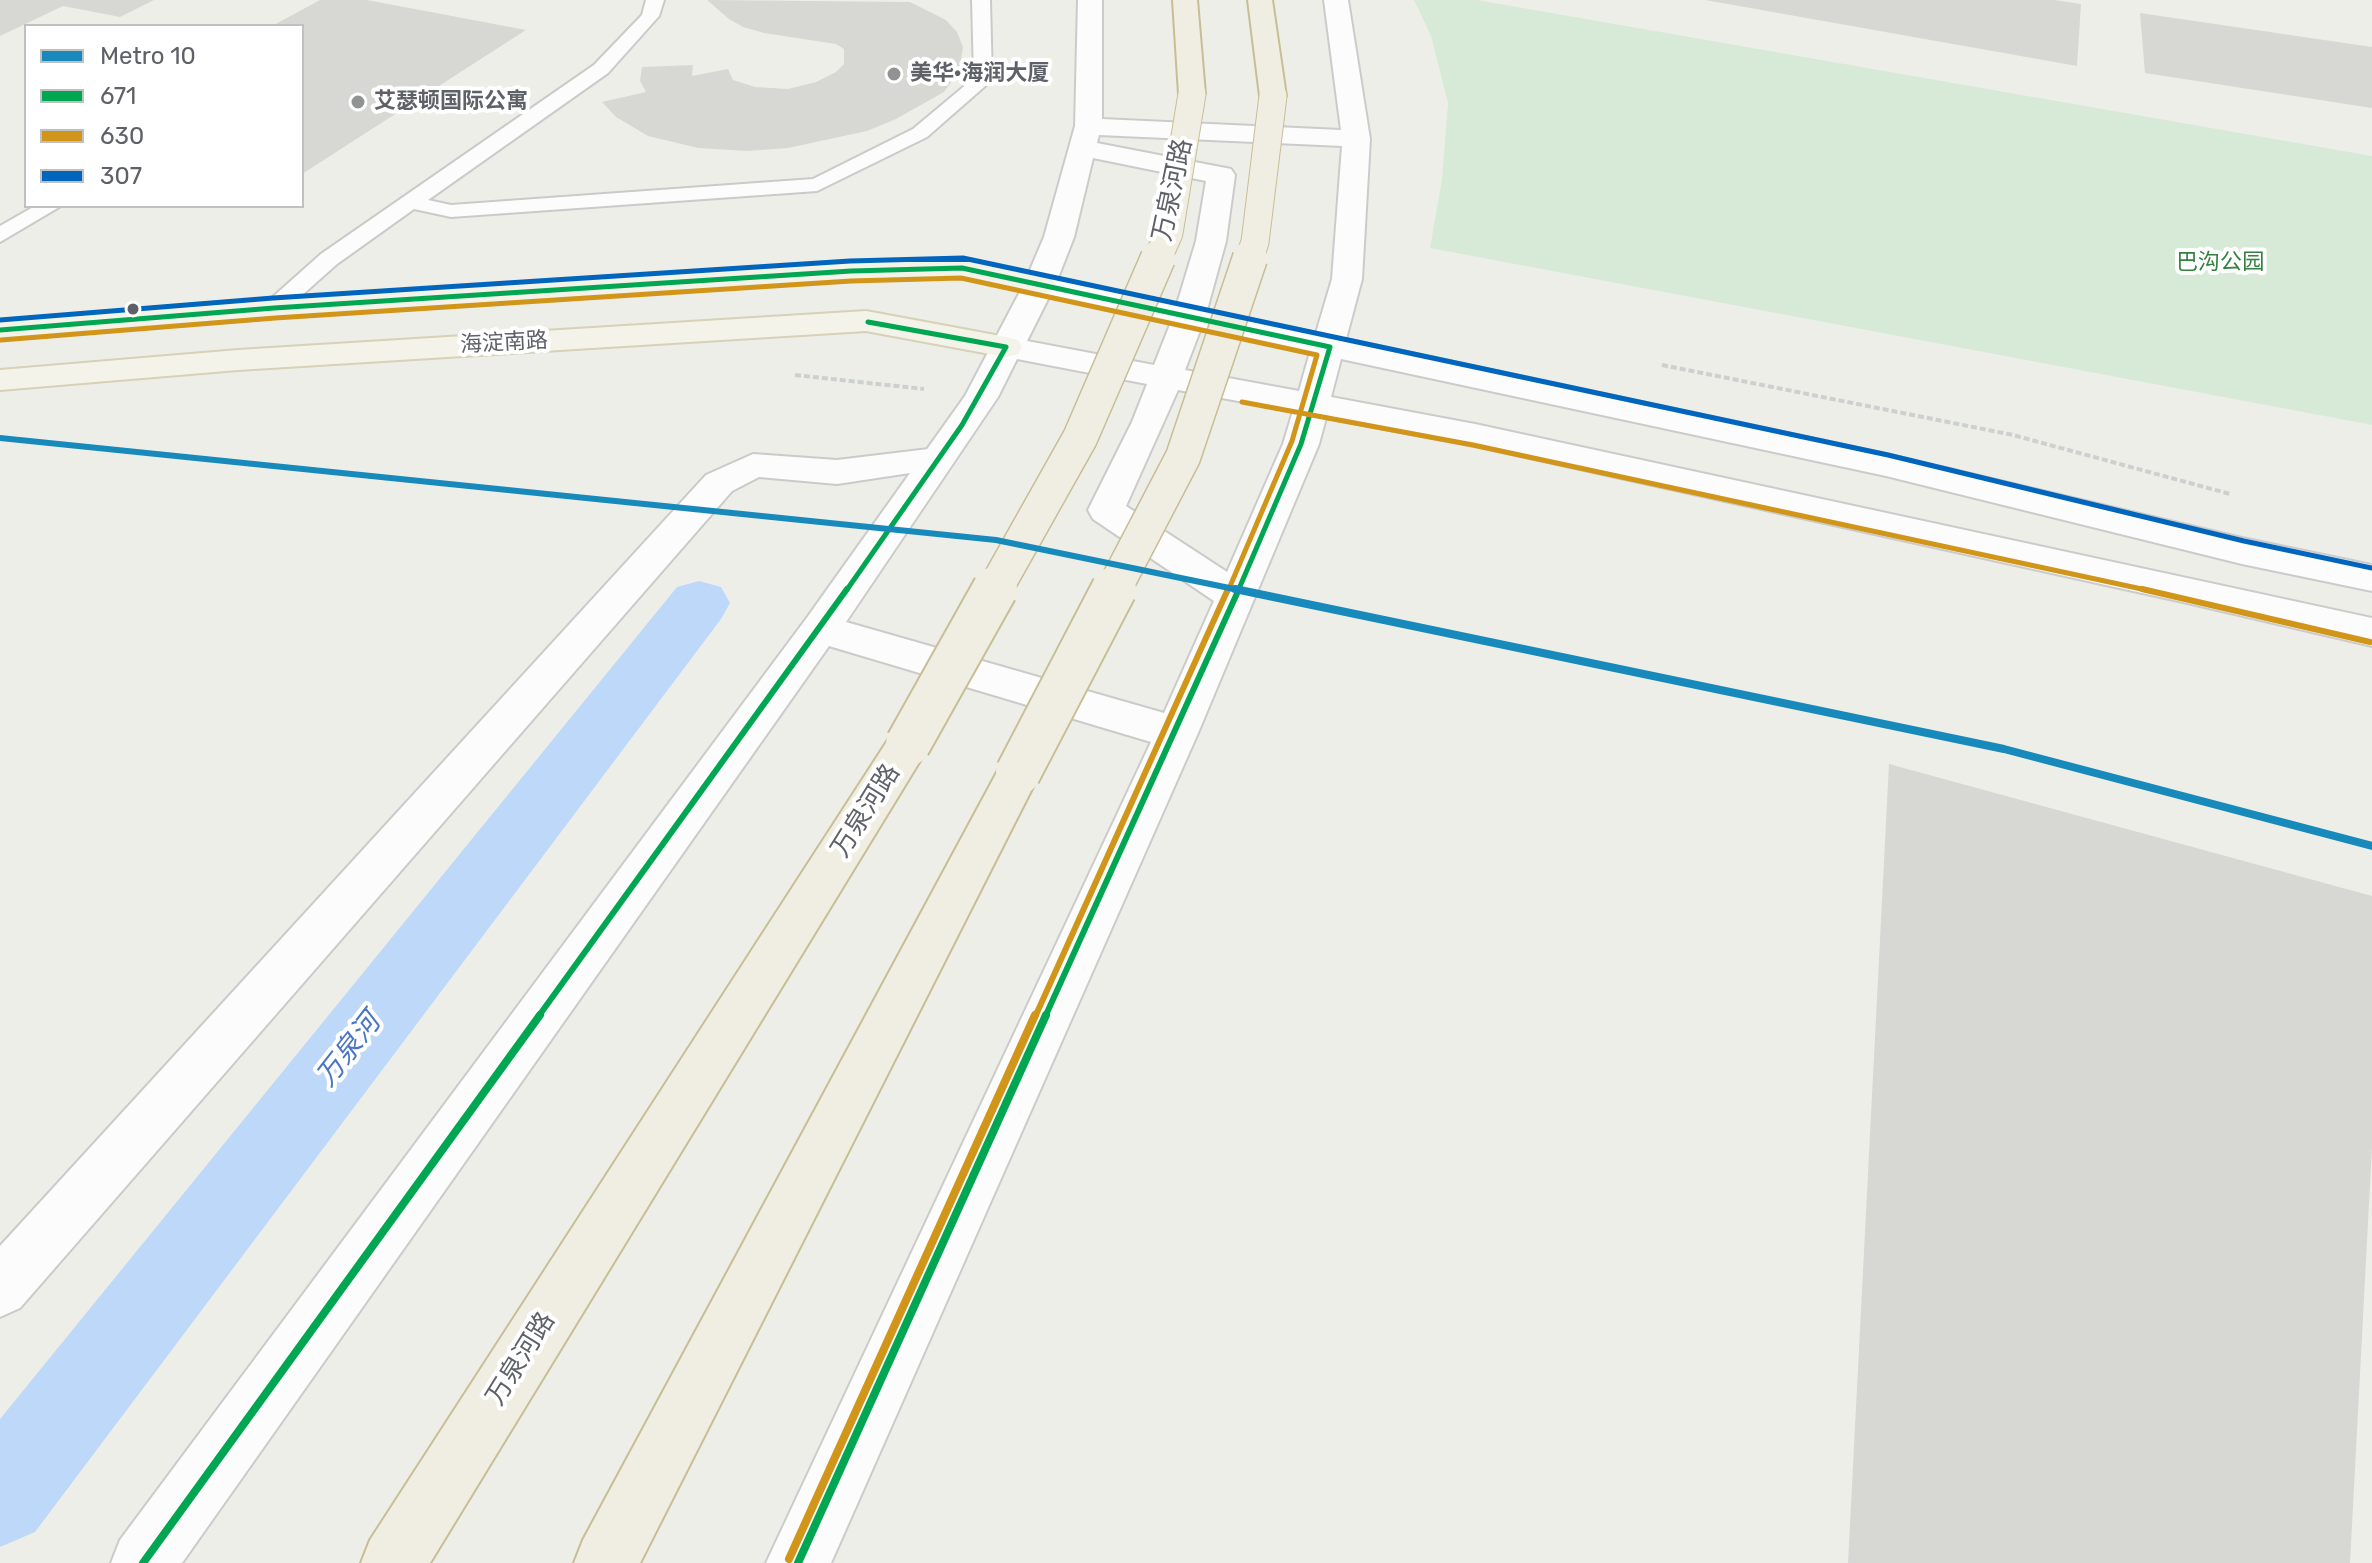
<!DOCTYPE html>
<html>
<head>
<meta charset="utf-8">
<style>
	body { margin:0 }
	#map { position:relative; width:2372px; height:1563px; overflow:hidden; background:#eeeee9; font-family:Rubik,sans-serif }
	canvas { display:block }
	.legend { position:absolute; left:24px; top:24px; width:280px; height:184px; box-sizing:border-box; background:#fff; border:2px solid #bfc0c2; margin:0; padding:10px 14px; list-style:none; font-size:24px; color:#5e6167 }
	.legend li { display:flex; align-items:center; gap:16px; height:40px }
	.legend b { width:40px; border:2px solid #bfc0c2 }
</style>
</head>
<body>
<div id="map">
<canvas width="2372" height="1563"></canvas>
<ul class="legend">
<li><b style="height:10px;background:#178abb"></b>Metro 10</li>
<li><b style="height:10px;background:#00a651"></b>671</li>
<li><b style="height:10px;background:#d1951a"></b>630</li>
<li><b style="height:10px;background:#0065bd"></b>307</li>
</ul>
</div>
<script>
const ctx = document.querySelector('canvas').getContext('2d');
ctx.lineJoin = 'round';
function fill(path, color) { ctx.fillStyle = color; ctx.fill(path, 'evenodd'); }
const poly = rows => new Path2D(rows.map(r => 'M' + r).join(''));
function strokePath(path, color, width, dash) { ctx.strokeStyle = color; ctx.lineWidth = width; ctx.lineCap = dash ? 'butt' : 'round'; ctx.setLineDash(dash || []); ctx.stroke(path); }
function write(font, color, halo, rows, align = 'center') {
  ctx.font = font + ' Rubik,"Noto Sans SC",sans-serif'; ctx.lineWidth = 8; ctx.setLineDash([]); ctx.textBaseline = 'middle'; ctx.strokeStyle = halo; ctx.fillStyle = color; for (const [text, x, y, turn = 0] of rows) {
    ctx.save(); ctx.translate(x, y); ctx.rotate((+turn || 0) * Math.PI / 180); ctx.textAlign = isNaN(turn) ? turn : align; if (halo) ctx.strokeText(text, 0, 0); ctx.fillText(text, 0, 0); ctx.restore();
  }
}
fill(poly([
	[1414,0,1477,0,2372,156,2372,425,1430,248,1442,179,1448,103,1431,36]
]), '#d7ead7');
fill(poly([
	[699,581,721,587,730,603,721,619,35,1532,0,1547,0,1419,677,587,699,581]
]), '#bdd8f8');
fill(poly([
	[0,0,154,0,120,17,63,6,0,36],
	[320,0,367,0,526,30,302,174,302,26,272,26],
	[707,0,910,2,946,20,957,32,963,47,959,71,944,92,896,119,867,131,788,148,747,151,698,148,648,136,616,117,602,102,646,92,640,81,642,67,693,65,692,76,728,69,733,80,755,87,788,89,816,82,836,72,844,64,844,49,836,44,764,33,743,27,729,19],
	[1705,0,2054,0,2081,4,2077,66],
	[2140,13,2372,47,2372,108,2145,73],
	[1889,764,2372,896,2372,1147,2350,1563,1848,1563]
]), '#d7d7d4');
const lane = poly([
	[646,0,664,0,659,16,608,73,428,200,451,205,813,179,913,129,974,78,972,0,990,0,992,80,927,137,817,191,451,217,414,209,337,264,282,313,266,313,262,308,266,303,321,254,594,65,642,15,646,0],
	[35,206,61,206,0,242,0,226,35,206]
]);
const street = poly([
	[937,448,950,451,955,459,950,467,837,484,759,477,732,491,20,1308,0,1317,0,1246,706,475,753,454,837,460,937,448]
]);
const secondary = poly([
	[1078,0,1102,0,1102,119,1341,130,1324,0,1348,0,1370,139,1362,279,1346,339,1886,454,2242,538,2372,565,2372,591,2242,564,1886,476,1341,359,1331,397,1475,424,2372,618,2372,646,2183,602,1475,446,1326,418,1319,444,1198,733,831,1563,766,1563,1151,742,829,646,182,1563,111,1563,120,1540,806,619,965,396,1024,284,1044,237,1075,126,1078,0],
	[1099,135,1342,146,1332,279,1316,333,1207,310,1226,241,1235,175,1231,169,1097,143,1099,135],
	[1093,158,1206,181,1196,241,1177,304,1058,278,1074,237,1093,158],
	[1050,295,1171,322,1154,365,1027,341,1050,295],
	[1201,328,1310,352,1299,391,1185,370,1201,328],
	[1017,359,1147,384,1132,422,1088,510,1093,519,1214,601,1164,713,846,622,998,397,1017,359],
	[1178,390,1293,411,1283,444,1227,572,1126,506,1178,390]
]);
const primary = poly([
	[962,259,1051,277,1056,284,1051,291,1040,293,962,277,851,280,274,318,0,340,0,320,274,298,851,262,962,259],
	[866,311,1006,337,1018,340,1022,347,1018,354,1006,357,866,331,238,370,0,390,0,370,238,350,866,311]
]);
const highway = poly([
	[1173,0,1197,0,1205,94,1201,100,1192,102,1183,100,1179,94,1173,0],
	[1248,0,1272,0,1286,96,1282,102,1264,102,1260,96,1248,0],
	[908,727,923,732,930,744,923,756,430,1563,361,1563,370,1540,893,732,908,727],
	[1018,756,1033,761,1040,773,640,1563,574,1563,583,1540,1003,761,1018,756]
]);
strokePath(lane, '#cacaca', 4);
strokePath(street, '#cacaca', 4);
strokePath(secondary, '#cbcbcb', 4);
strokePath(primary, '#d6d1b7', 4);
strokePath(highway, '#c7be95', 4);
strokePath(poly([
	[1662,365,2013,435,2230,494],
	[795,375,924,389]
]), '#ccd0ce', 4, [6, 3]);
fill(lane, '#fcfcfc');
fill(street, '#fcfcfc');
fill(secondary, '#fcfcfc');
fill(primary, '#f3f3e9');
fill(highway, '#f0eee2');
const highwayBridgeFar2 = poly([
	[1157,260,1169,233,1192,94],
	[1249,260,1255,242,1273,96]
]);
const highwayBridgeFar1 = poly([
	[994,591,1080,438,1158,258],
	[1113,591,1183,457,1250,258]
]);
const highwayBridge = poly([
	[908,744,995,589],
	[1018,773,1114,589]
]);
strokePath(highwayBridgeFar2, '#c7be95', 29, []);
strokePath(highwayBridgeFar1, '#c7be95', 37, []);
strokePath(highwayBridge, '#c7be95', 48, []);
strokePath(highwayBridgeFar2, '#f0eee2', 27);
strokePath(highwayBridgeFar1, '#f0eee2', 34);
strokePath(highwayBridge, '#f0eee2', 44);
strokePath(poly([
	[0,330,274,308,851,271,962,268,1330,347,1301,444,1238,591],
	[846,591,962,425,1006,347,868,322]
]), '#00a651', 5);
strokePath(poly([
	[538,1017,847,589],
	[1045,1017,1239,589]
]), '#00a651', 6);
strokePath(poly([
	[143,1563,540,1015],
	[798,1563,1046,1015]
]), '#00a651', 8);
strokePath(poly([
	[1,340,275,318,851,281,961,278,1317,355,1292,441,1228,591],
	[1242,402,1473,445,2151,591]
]), '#d1951a', 5);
strokePath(poly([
	[2142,589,2370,642],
	[1035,1017,1228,589]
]), '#d1951a', 6);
strokePath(poly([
	[789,1559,1035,1015]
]), '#d1951a', 8);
strokePath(poly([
	[902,260,971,260]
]), '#0065bd', 4);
strokePath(poly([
	[0,320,273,298,850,261,963,258,1888,455,2244,541,2372,568]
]), '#0065bd', 5);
strokePath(poly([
	[0,438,996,540,1244,591]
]), '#178abb', 6);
strokePath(poly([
	[1235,589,2004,749,2372,846]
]), '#178abb', 8);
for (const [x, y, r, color] of [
	[894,74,8,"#909294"],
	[358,102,8,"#909294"],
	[133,309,7,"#5e6167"]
]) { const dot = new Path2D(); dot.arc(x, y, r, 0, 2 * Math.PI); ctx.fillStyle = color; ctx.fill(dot); strokePath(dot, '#fff', 3); }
write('bold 22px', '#5e6167', '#fff', [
	["美华·海润大厦",910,74],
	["艾瑟顿国际公寓",374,102]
], 'left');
write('22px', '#348141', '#fff', [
	["巴沟公园",2220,263]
]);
write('22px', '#5e6167', '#fff', [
	["海淀南路",504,343,-3]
]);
write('26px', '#5e6167', '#fff', [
	["万泉河路",1173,190,-78],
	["万泉河路",866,811,-58],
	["万泉河路",521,1359,-58]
]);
write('italic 28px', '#4975c5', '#fff', [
	["万泉河",349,1050,-52]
]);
</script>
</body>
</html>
